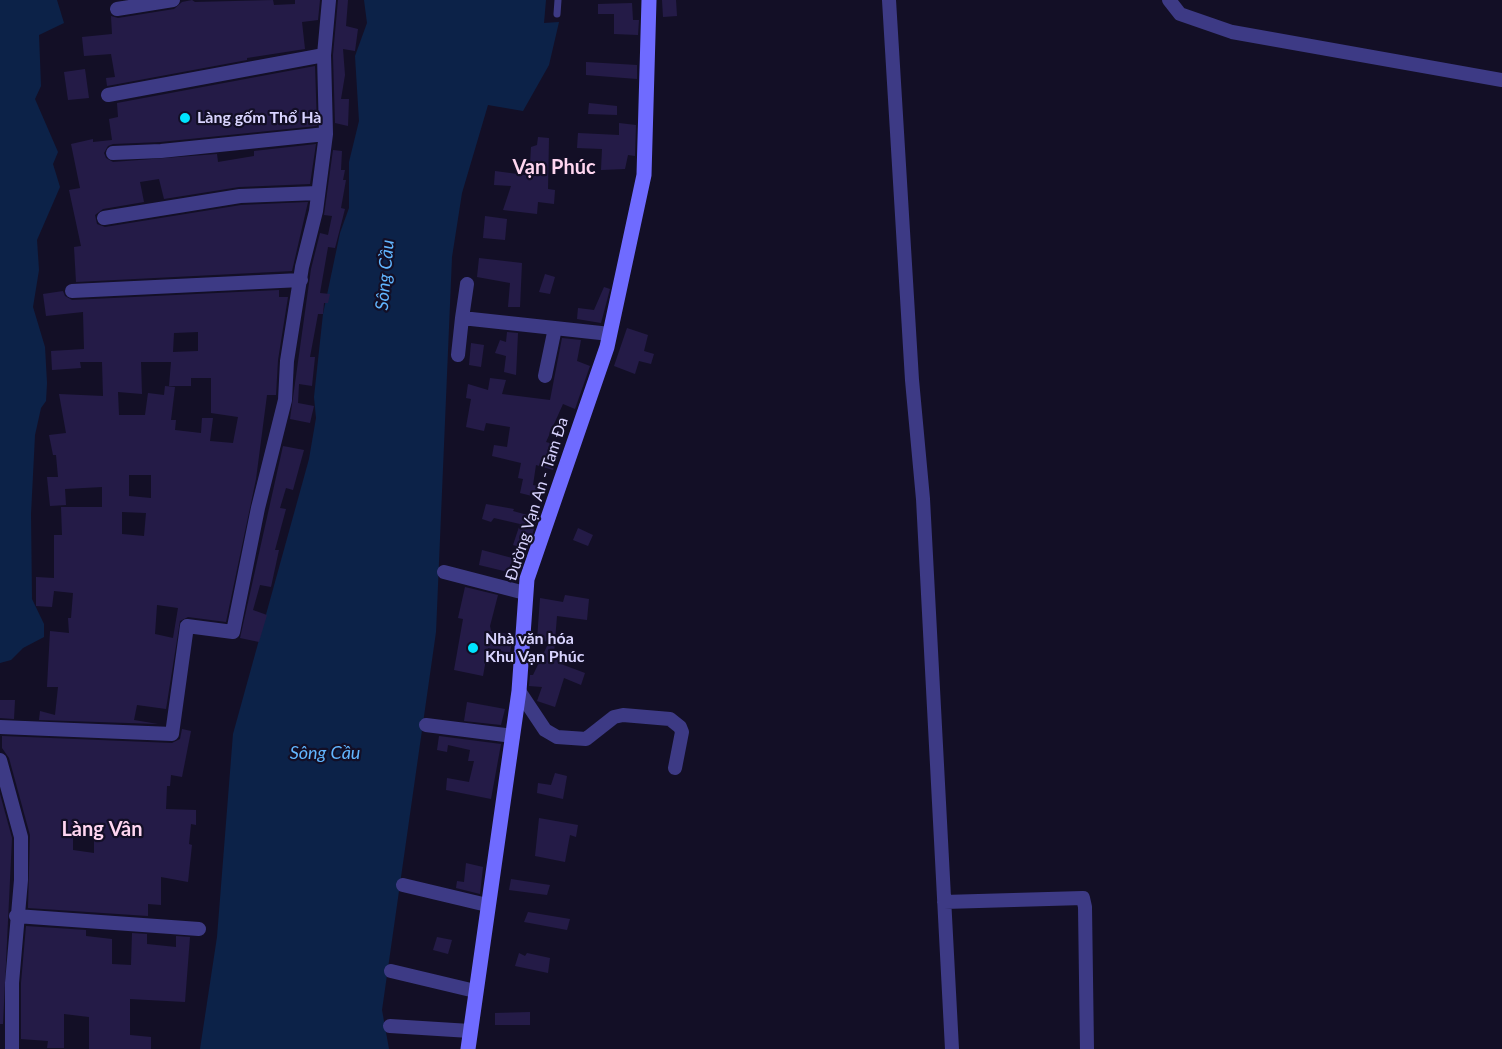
<!DOCTYPE html>
<html>
<head>
<meta charset="utf-8">
<style>
	body { margin:0 }
	canvas { display:block; background:#130f26 }
</style>
</head>
<body>
<canvas width="1502" height="1049"></canvas>
<script>
const ctx = document.querySelector('canvas').getContext('2d');
ctx.lineJoin = 'round';
function fill(path, color) { ctx.fillStyle = color; ctx.fill(path, 'evenodd'); }
const poly = rows => new Path2D(rows.map(r => 'M' + r).join(''));
function strokePath(path, color, width, dash) { ctx.strokeStyle = color; ctx.lineWidth = width; ctx.lineCap = dash ? 'butt' : 'round'; ctx.setLineDash(dash || []); ctx.stroke(path); }
function write(font, color, halo, rows, align = 'center') {
  ctx.font = font + ' Lato,sans-serif'; ctx.lineWidth = 4.5; ctx.setLineDash([]); ctx.textBaseline = 'middle'; ctx.strokeStyle = halo; ctx.fillStyle = color; for (const [text, x, y, turn = 0] of rows) {
    ctx.save(); ctx.translate(x, y); ctx.rotate((+turn || 0) * Math.PI / 180); ctx.textAlign = isNaN(turn) ? turn : align; if (halo) ctx.strokeText(text, 0, 0); ctx.fillText(text, 0, 0); ctx.restore();
  }
}
fill(poly([
	[0,0,57,0,64,23,39,35,41,86,35,99,58,152,53,164,60,187,37,240,39,270,33,307,45,347,47,383,46,401,41,408,35,435,31,514,32,599,44,624,44,637,23,648,11,660,0,663],
	[364,0,546,0,544,23,559,22,549,65,523,111,488,105,462,193,452,257,436,632,382,1010,389,1049,200,1049,217,937,233,734,309,459,316,418,314,397,323,314,340,233,349,208,349,162,359,121,355,56,367,23]
]), '#0c2248');
fill(poly([
	[192,0,195,2,273,0,274,5,295,4,295,0,320,0,318,20,302,22,305,49,247,58,247,60,107,86,106,78,115,77,111,54,84,56,82,37,112,34,111,16,118,18,174,9,182,2],
	[338,0,348,0,346,26,358,29,355,51,343,49,345,75,341,99,349,99,348,126,335,123,333,55],
	[662,0,676,0,677,16,663,17],
	[632,3,633,20,639,20,638,35,614,34,614,14,598,14,598,4],
	[586,62,637,65,637,79,586,75],
	[315,66,317,126,160,142,113,144,108,146,104,153,106,158,113,162,217,154,218,162,254,156,254,151,316,144,310,184,239,187,164,199,159,179,140,182,144,202,103,209,95,215,97,224,105,227,241,205,308,202,292,271,76,282,74,247,81,246,69,190,80,188,71,144,93,139,93,142,112,140,109,119,118,117,117,103],
	[85,69,89,98,68,100,64,72],
	[589,103,617,106,617,115,588,114],
	[619,123,636,125,635,156,628,155,625,169,601,170,602,149,577,148,578,133,619,135],
	[538,137,549,138,548,189,555,190,554,204,538,202,537,214,503,210,511,186,494,185,495,171,525,175,526,165,530,165,531,147,537,145],
	[333,150,342,151,341,170,345,170,343,180,346,180,341,208,345,209,335,248,328,247,320,293,330,294,328,303,324,303,323,314,318,314,310,357,315,357,312,386,299,384,298,403,314,406,310,423,290,419,311,269,320,233,328,235,332,216,324,215],
	[485,216,507,219,505,240,483,238],
	[479,258,522,263,520,307,508,307,510,283,477,277],
	[545,274,555,277,550,294,539,292],
	[604,287,610,289,601,323,577,319,578,308,594,310],
	[279,290,279,297,288,297,278,360,276,395,267,395,256,479,226,622,188,617,180,621,166,709,137,705,134,720,158,724,39,720,40,711,55,715,58,687,47,687,50,631,69,633,68,618,71,618,73,593,54,591,52,607,36,606,36,577,54,578,54,535,62,535,61,507,102,507,102,487,65,489,66,505,50,506,47,477,58,477,56,455,53,455,49,435,66,433,59,394,103,396,102,362,80,362,81,368,52,370,51,351,84,349,83,312,46,316,43,294,63,291,65,296,72,300],
	[198,332,198,351,173,352,174,333],
	[141,362,171,362,169,386,191,386,191,378,211,378,211,413,238,417,233,443,210,441,213,418,202,418,201,433,175,430,176,420,171,420,175,387,165,386,164,395,148,393,145,415,119,415,118,392,142,394],
	[129,475,151,475,151,498,129,496],
	[122,512,146,513,144,536,122,534],
	[157,605,178,608,173,638,155,634],
	[627,328,648,335,644,351,654,354,651,364,639,361,635,374,614,366],
	[507,332,518,333,516,375,504,372,506,356,495,353,500,340,506,342],
	[562,338,581,340,577,361,590,366,575,409,563,404,546,442,560,446,553,470,536,465,533,485,538,486,536,497,520,493,523,479,518,478,521,463,492,456,494,445,507,447,510,427,486,423,484,431,466,427,471,399,466,398,468,384,488,390,490,378,506,380,502,394,550,400],
	[471,343,484,345,481,367,469,365],
	[283,446,304,450,293,490,286,488,280,508,286,509,275,550,279,550,271,587,260,585,253,610,267,615,259,642,240,638],
	[486,504,514,509,513,511,538,518,527,549,513,545,520,524,494,518,491,522,482,519],
	[578,528,593,535,588,546,573,540],
	[482,550,516,559,512,573,479,565],
	[465,587,498,595,490,626,491,631,513,635,510,653,488,648,483,676,454,670,463,619,458,618],
	[565,595,589,599,587,620,557,616,554,653,565,656,561,664,585,673,581,685,564,678,555,707,537,701,542,687,529,686,530,675,533,675,549,642,537,640,540,598,563,602],
	[0,700,15,700,14,719,0,718],
	[467,702,505,709,501,725,464,721],
	[182,729,191,731,182,777,171,775,170,786,167,786,166,809,196,810,196,825,191,824,189,844,192,845,188,882,161,877,161,905,148,904,148,916,28,908,30,835,9,758,2,748,2,736,172,743,180,739],
	[73,826,94,828,94,853,73,850],
	[439,736,501,744,491,799,446,790,447,778,469,782,474,761,468,761,470,750,448,745,447,752,437,750],
	[555,773,567,776,563,799,537,793,538,783,551,785],
	[0,794,12,838,3,1024,0,1024],
	[539,818,578,825,576,837,570,835,565,862,535,856],
	[466,863,483,867,480,894,456,888,457,881,464,882],
	[511,879,550,885,547,895,509,890],
	[528,912,570,919,567,930,524,922],
	[26,926,86,930,86,936,112,939,112,964,131,965,132,933,147,934,147,944,176,947,176,936,190,937,185,1002,130,999,130,1035,151,1037,151,1049,89,1049,89,1017,64,1014,64,1048,47,1048,48,1041,21,1039,21,983],
	[437,937,452,940,448,954,433,950],
	[519,953,525,956,527,953,550,958,548,973,515,966],
	[530,1012,530,1025,495,1025,495,1013]
]), '#241b47');
strokePath(poly([
	[557,14,558,0]
]), '#3d3a85', 7);
strokePath(poly([
	[889,0,912,380,923,499,952,1049],
	[1169,0,1180,14,1232,32,1502,80],
	[117,9,173,0],
	[108,95,324,55,329,0],
	[113,153,161,151,326,134],
	[104,218,240,196,318,193],
	[72,291,301,280],
	[462,318,467,284],
	[458,355,462,318,610,334],
	[545,376,555,328],
	[444,572,525,593],
	[519,691,545,730,557,737,586,739,614,717,623,715,670,719,680,727,682,732,675,768],
	[426,725,513,736],
	[0,727,172,734,187,626,233,632,258,508,285,400,287,361,302,267,316,211,326,134,324,55],
	[0,760,21,837,21,880,12,983,12,1049],
	[403,885,487,905],
	[944,902,1083,898,1085,907,1087,1049],
	[16,916,199,929],
	[391,971,475,991],
	[390,1026,470,1031]
]), '#3d3a85', 14);
strokePath(poly([
	[468,1049,519,691,527,579,607,347,644,175,649,0]
]), '#6f6bff', 15);
for (const [x, y, r, color] of [
	[185,118,6,"#00e5ff"],
	[473,648,6,"#00e5ff"]
]) { const dot = new Path2D(); dot.arc(x, y, r, 0, 2 * Math.PI); ctx.fillStyle = color; ctx.fill(dot); strokePath(dot, '#130f26', 2); }
write('bold 16px', '#d9d4ff', '#130f26', [
	["Làng gốm Thổ Hà",197,118],
	["Nhà văn hóa",485,639],
	["Khu Vạn Phúc",485,657]
], 'left');
write('16px', '#d9d4ff', '#130f26', [
	["Đường Vạn An - Tam Đa",537,499,-72]
]);
write('italic 18px', '#62b6ff', '#130f26', [
	["Sông Cầu",385,275,-85],
	["Sông Cầu",325,753]
]);
write('bold 20px', '#ffd6f0', '#130f26', [
	["Vạn Phúc",554,168],
	["Làng Vân",102,830]
]);
</script>
</body>
</html>
